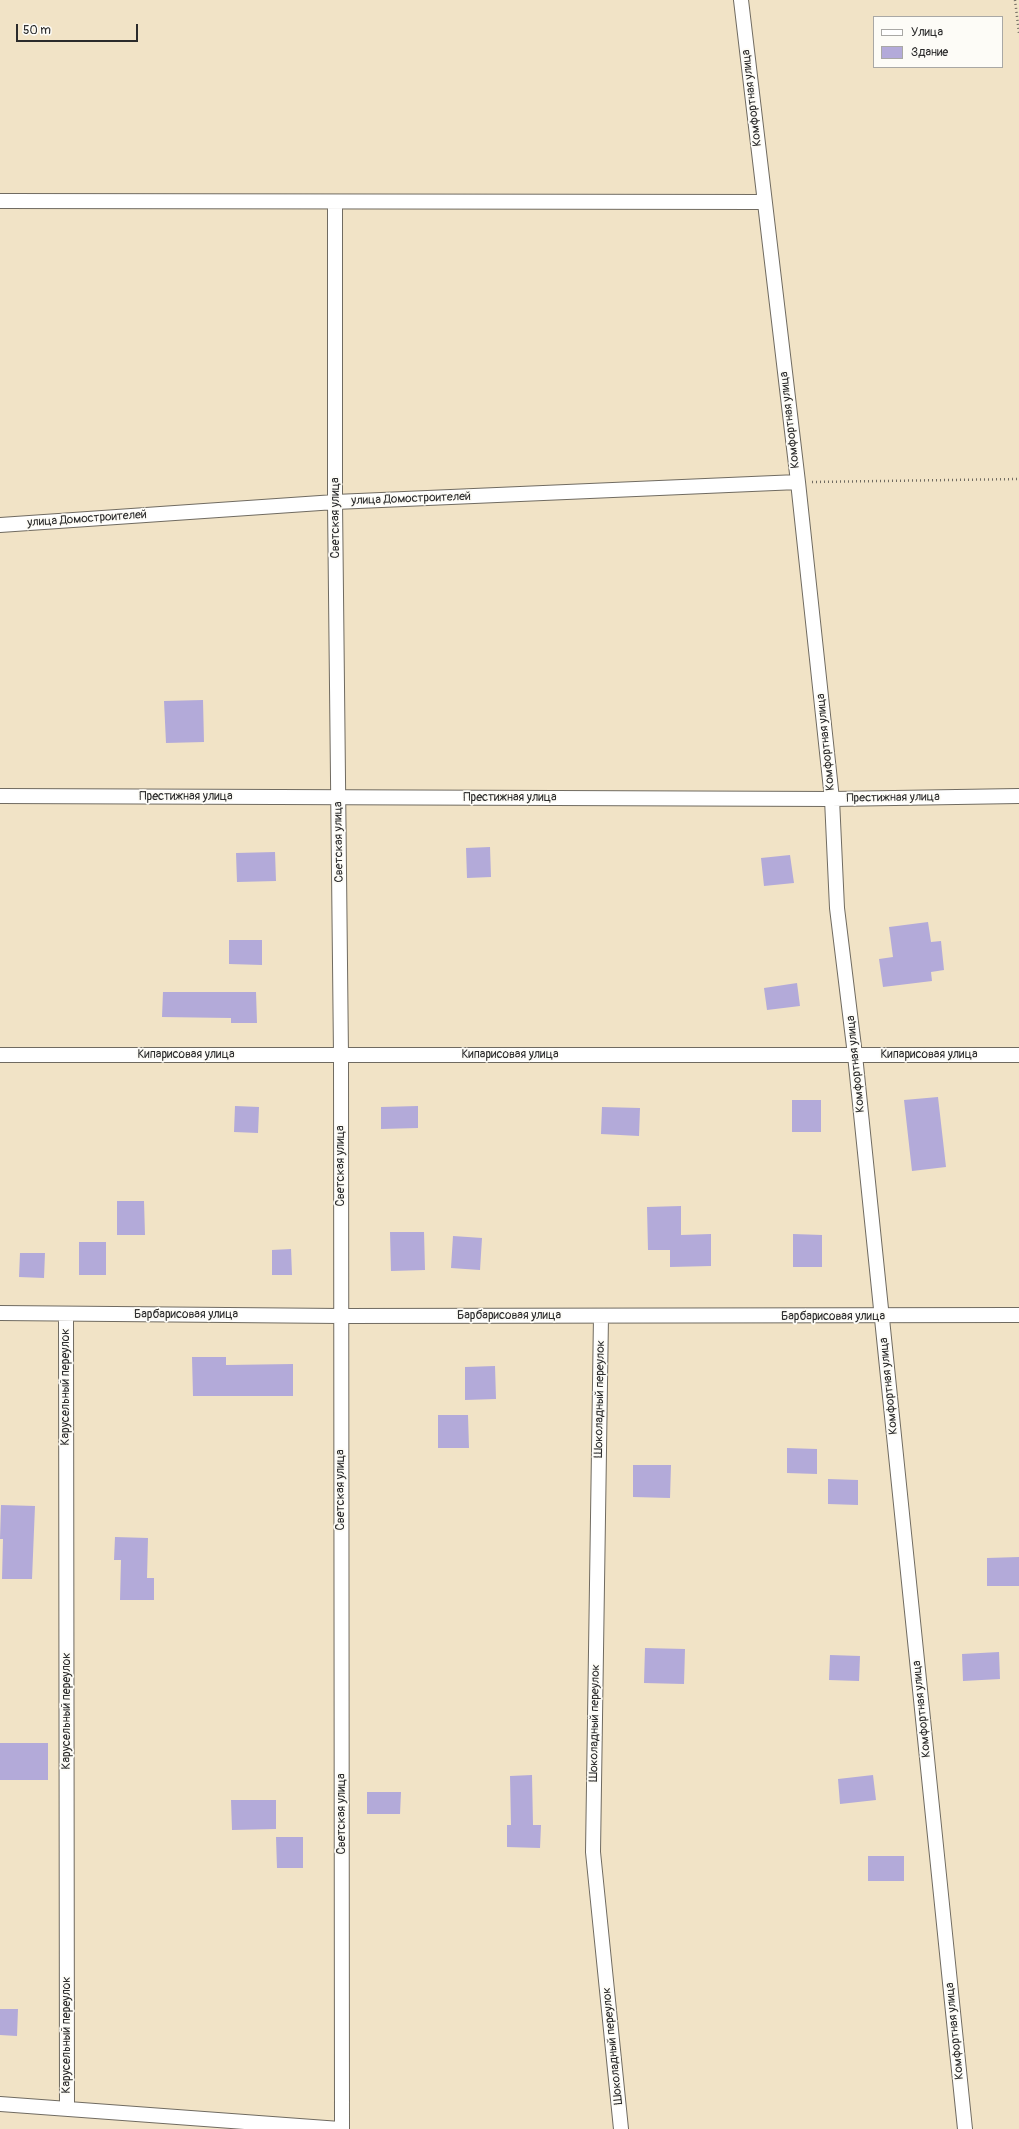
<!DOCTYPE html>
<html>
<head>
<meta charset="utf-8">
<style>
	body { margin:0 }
	#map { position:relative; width:1019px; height:2129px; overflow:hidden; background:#f1e3c6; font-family:Pangolin,sans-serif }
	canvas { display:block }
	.legend { position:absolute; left:873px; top:16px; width:130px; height:52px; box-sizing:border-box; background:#fdfcf7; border:1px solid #a9a8a5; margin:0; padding:5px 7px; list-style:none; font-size:12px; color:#2b2b2b }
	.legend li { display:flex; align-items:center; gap:8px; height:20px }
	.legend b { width:20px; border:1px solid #a9a8a5 }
	.scale { position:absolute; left:16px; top:24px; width:122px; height:18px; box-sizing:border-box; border:2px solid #2b2b2b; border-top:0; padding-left:5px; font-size:12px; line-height:14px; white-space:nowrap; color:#2b2b2b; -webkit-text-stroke:3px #fdfcf7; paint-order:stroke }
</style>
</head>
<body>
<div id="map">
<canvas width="1019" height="2129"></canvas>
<ul class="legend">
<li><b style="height:5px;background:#fff"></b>Улица</li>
<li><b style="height:11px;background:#b3aad9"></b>Здание</li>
</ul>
<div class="scale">50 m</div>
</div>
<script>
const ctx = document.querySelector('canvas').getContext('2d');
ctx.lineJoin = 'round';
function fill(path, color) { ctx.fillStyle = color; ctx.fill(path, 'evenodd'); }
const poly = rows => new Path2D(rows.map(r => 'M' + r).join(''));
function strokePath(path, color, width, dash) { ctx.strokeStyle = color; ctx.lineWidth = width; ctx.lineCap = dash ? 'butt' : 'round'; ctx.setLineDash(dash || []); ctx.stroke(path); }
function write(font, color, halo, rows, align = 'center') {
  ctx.font = font + ' Pangolin,sans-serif'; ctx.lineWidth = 3.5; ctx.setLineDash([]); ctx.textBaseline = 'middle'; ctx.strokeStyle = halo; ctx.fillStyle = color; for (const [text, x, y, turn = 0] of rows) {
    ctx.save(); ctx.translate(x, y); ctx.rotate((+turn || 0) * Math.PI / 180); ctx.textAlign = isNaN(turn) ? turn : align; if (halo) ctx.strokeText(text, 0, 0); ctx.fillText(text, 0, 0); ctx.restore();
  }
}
fill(poly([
	[203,700,204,742,166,743,164,701],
	[490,847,491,877,467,878,466,848],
	[275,852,276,881,237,882,236,853],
	[790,855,794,883,764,886,761,858],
	[928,922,931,942,941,941,944,970,931,972,932,981,883,987,879,959,893,957,889,927],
	[229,940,262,940,262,965,229,964],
	[797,983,800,1006,767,1010,764,988],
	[163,992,256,992,257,1023,231,1023,231,1018,162,1017],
	[938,1097,946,1167,912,1171,904,1100],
	[792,1100,821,1100,821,1132,792,1132],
	[235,1106,259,1107,258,1133,234,1132],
	[418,1106,418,1128,381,1129,381,1107],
	[602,1107,640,1108,639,1136,601,1134],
	[117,1201,144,1201,145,1235,117,1235],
	[681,1206,681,1235,711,1234,711,1266,670,1267,670,1250,648,1250,647,1207],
	[390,1232,424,1232,425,1270,391,1271],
	[793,1234,822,1235,822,1267,793,1267],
	[453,1236,482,1238,480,1270,451,1268],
	[79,1242,106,1242,106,1275,79,1275],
	[291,1249,292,1275,272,1275,272,1250],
	[20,1253,45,1253,44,1278,19,1277],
	[192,1357,226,1357,226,1365,293,1364,293,1396,193,1396],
	[495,1366,496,1399,465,1400,465,1367],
	[438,1415,468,1415,469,1448,438,1448],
	[787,1448,817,1449,817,1474,787,1473],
	[633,1465,671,1465,670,1498,633,1497],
	[828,1479,858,1480,858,1505,828,1504],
	[1,1505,35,1506,32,1579,2,1579,3,1539,0,1539],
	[115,1537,148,1538,147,1578,154,1578,154,1600,120,1600,121,1560,114,1560],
	[1019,1557,1019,1586,987,1586,987,1558],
	[645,1648,685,1649,684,1684,644,1683],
	[999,1652,1000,1679,963,1681,962,1654],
	[830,1655,860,1656,859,1681,829,1680],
	[0,1743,48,1743,48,1780,0,1780],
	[532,1775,533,1825,541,1825,540,1848,507,1847,507,1825,511,1825,510,1776],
	[873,1775,876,1800,840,1804,838,1779],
	[367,1792,401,1792,400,1814,367,1814],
	[231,1800,276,1800,276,1829,232,1830],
	[276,1837,303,1837,303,1868,277,1868],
	[868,1856,904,1856,904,1881,868,1881],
	[0,2009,18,2009,17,2036,0,2035]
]), '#b3aad9');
const street = poly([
	[741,0,798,482,832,799,837,908,855,1055,965,2129],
	[0,201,764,202],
	[335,202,335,502,341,1055,342,2129],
	[0,525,335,502,798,482],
	[0,796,832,799,1019,796],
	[0,1055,1019,1055],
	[0,1313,341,1316,1019,1315],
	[66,1314,67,2109],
	[601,1316,593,1852,621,2129],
	[0,2104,340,2129]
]);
strokePath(street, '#706b61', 16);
strokePath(poly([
	[1015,0,1019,33],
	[812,482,1019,479]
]), '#706b61', 2.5, [1, 3]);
strokePath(street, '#fff', 14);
write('12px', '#2b2b2b', '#fdfcf7', [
	["Комфортная улица",752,98,-97],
	["Комфортная улица",790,420,-97],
	["улица Домостроителей",411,499,-2],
	["Светская улица",336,518,-90],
	["улица Домостроителей",87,519,-4],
	["Комфортная улица",826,742,-96],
	["Престижная улица",186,797],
	["Престижная улица",510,798],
	["Престижная улица",893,798,-1],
	["Светская улица",339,842,-91],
	["Кипарисовая улица",186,1055],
	["Кипарисовая улица",510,1055],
	["Кипарисовая улица",929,1055],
	["Комфортная улица",856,1064,-96],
	["Светская улица",341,1166,-90],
	["Барбарисовая улица",186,1315],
	["Барбарисовая улица",509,1316],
	["Барбарисовая улица",833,1317],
	["Комфортная улица",889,1386,-96],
	["Карусельный переулок",66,1387,-90],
	["Шоколадный переулок",600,1399,-89],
	["Светская улица",341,1490,-90],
	["Комфортная улица",922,1709,-96],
	["Карусельный переулок",67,1711,-90],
	["Шоколадный переулок",595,1723,-89],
	["Светская улица",342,1814,-90],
	["Комфортная улица",955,2031,-96],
	["Карусельный переулок",67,2035,-90],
	["Шоколадный переулок",613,2046,-96]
]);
</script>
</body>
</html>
